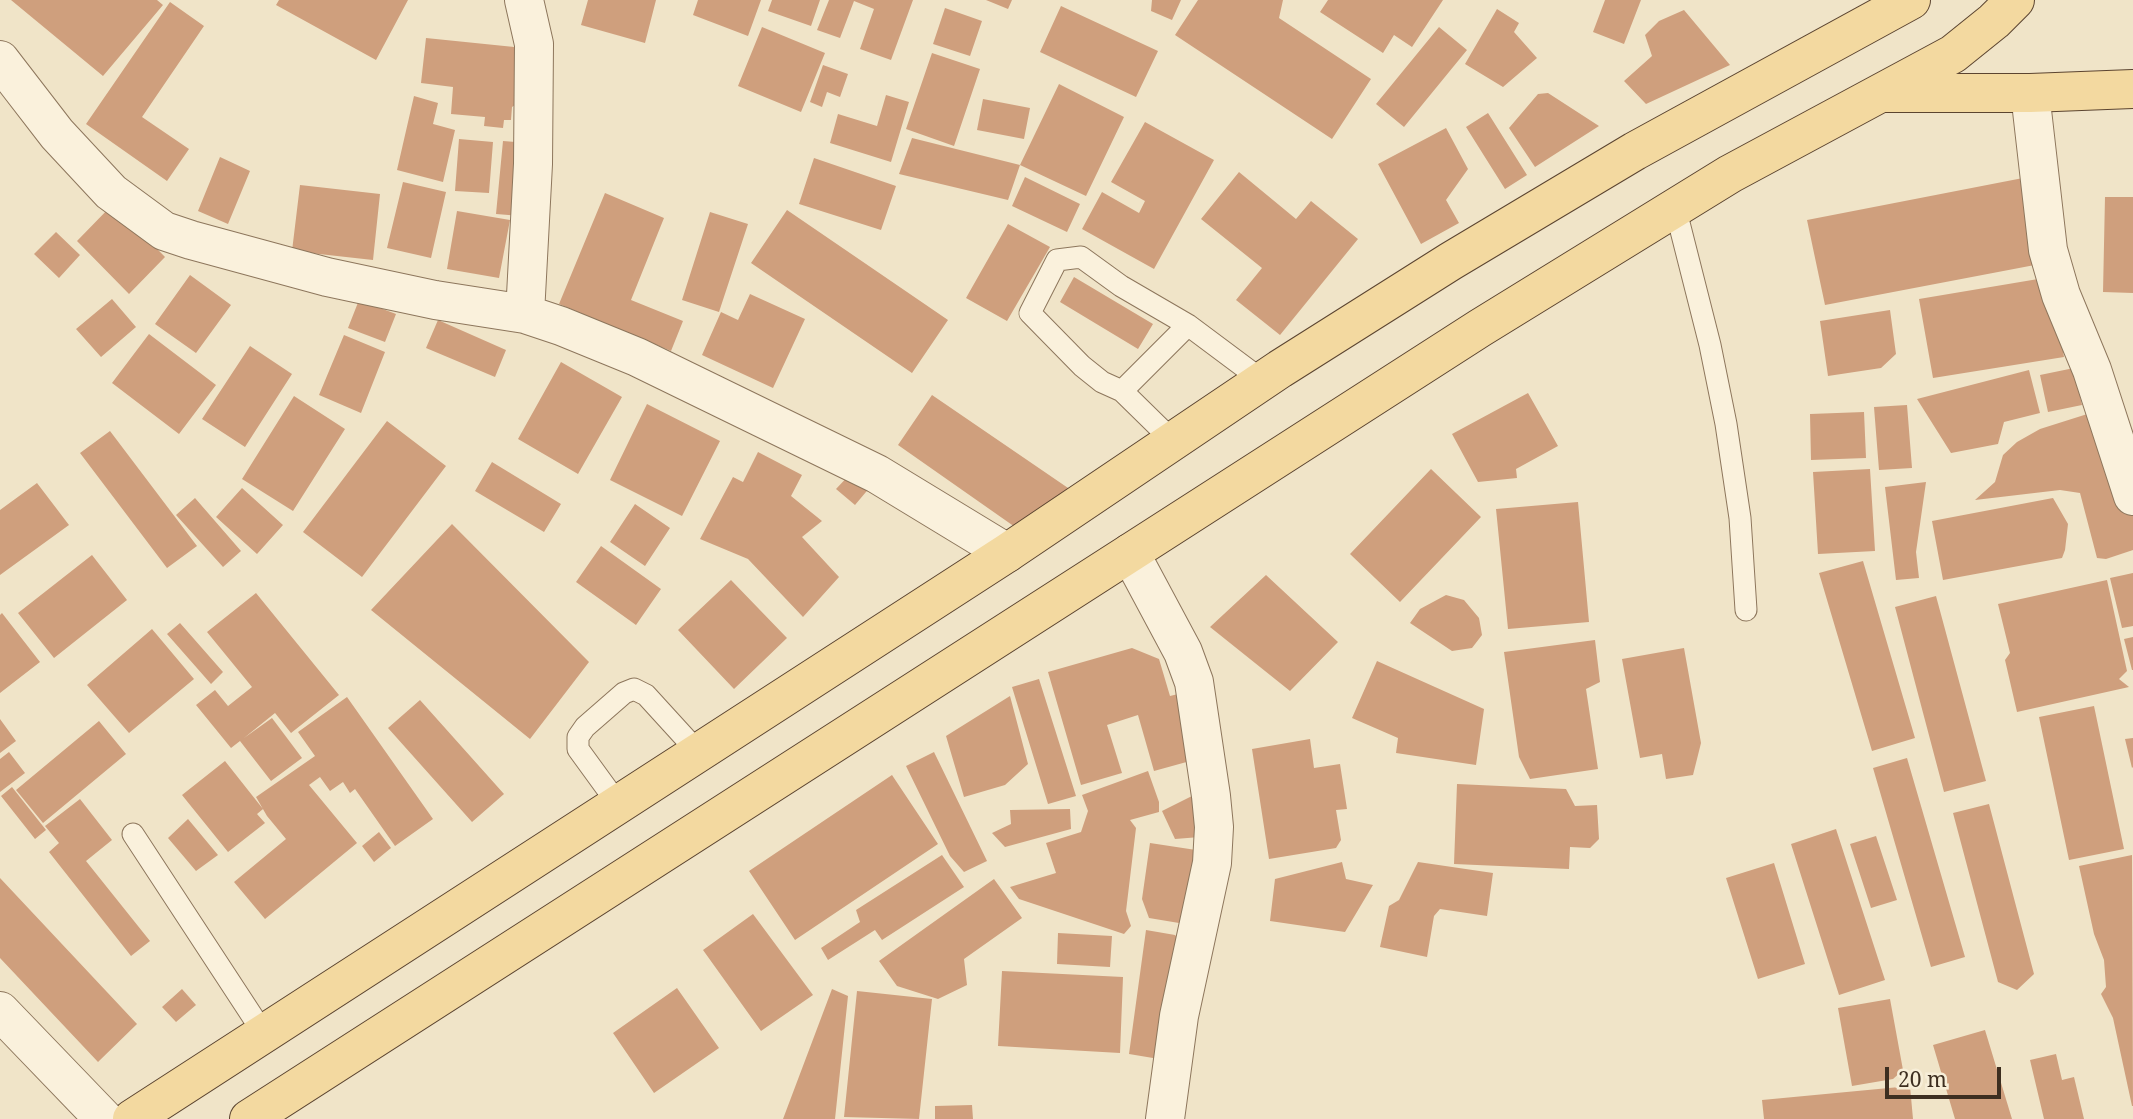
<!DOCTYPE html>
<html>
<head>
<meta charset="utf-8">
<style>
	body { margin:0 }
	#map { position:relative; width:2133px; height:1119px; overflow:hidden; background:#f0e4c8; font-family:"Noto Serif",serif }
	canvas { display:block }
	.scale { position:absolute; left:1885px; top:1067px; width:116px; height:32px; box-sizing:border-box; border:4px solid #3d2e20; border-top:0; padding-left:9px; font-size:21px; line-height:24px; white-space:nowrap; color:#3d2e20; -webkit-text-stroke:5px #f7eed8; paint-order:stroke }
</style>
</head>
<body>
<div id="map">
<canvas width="2133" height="1119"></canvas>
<div class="scale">20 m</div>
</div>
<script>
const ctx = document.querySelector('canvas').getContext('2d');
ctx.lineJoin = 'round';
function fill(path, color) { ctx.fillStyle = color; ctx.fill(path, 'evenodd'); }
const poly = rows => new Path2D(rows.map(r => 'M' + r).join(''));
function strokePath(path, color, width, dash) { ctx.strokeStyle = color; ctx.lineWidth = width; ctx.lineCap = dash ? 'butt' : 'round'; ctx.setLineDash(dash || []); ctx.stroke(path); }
fill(poly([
	[11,0,157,0,163,5,103,76],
	[279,0,408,0,376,60,276,5],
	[588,0,656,0,645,43,581,25],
	[698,0,761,0,748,36,693,15],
	[772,0,820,0,811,26,768,11],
	[829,0,913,0,891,60,860,49,874,9,854,1,840,38,817,30],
	[986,0,1012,0,1008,9],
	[1152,0,1181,0,1172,20,1151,11],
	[1198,0,1283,0,1279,18,1371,79,1332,139,1175,35],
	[1328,0,1443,0,1412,47,1394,35,1383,53,1320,12],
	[1605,0,1641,0,1624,44,1593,32],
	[170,2,204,26,142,117,189,149,167,181,86,124],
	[1061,6,1158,51,1136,97,1040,52],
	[945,8,982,21,970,56,933,44],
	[1497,9,1519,23,1514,32,1537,58,1503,87,1465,64],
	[1684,10,1730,65,1646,104,1624,81,1652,56,1645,35,1659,21],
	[762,27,825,53,801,112,738,86],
	[1439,27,1467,50,1404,127,1376,104],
	[426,38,524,48,518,103,512,107,511,120,504,120,503,128,484,126,485,117,451,114,453,87,421,83],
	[932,53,980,69,954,146,906,129],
	[823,65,848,74,840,97,827,92,822,107,810,102],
	[1059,84,1124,117,1086,196,1020,165],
	[1548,93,1599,126,1535,167,1509,128,1538,94],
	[886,95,909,102,891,162,830,143,838,114,877,126],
	[414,96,438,103,433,124,455,130,443,182,397,170],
	[983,99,1030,108,1024,139,977,130],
	[1488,113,1527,175,1505,189,1466,127],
	[1145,122,1214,160,1154,269,1082,229,1102,192,1139,213,1145,201,1111,182],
	[1446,128,1468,169,1446,200,1459,223,1421,244,1378,164],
	[912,138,1020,165,1008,200,899,174],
	[459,139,493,142,489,193,455,191],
	[503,141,528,143,521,216,496,214],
	[220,157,250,171,228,224,198,211],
	[814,158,896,186,881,230,799,204],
	[1239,172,1296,219,1311,201,1358,239,1280,335,1236,300,1262,268,1201,219],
	[1025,177,1080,204,1067,232,1012,206],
	[2023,178,2040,264,1825,305,1807,220],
	[403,182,446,192,431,258,387,248],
	[300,185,380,194,373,260,292,251],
	[605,193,664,218,631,300,683,321,671,351,559,304],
	[2105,197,2133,197,2133,293,2103,292],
	[113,204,165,257,129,294,77,241],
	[787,210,948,320,912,373,751,263],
	[457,211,510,220,499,278,447,269],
	[710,212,748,224,719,312,682,300],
	[1008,224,1050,247,1007,321,966,298],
	[56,232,80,255,59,278,34,254],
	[190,275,231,305,196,353,155,324],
	[1074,277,1153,324,1138,349,1060,302],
	[2050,277,2064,357,1933,378,1919,299],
	[750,294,805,319,773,388,702,355,721,312,738,320],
	[112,299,136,327,101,357,76,329],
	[359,300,396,314,385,342,348,328],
	[1890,310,1896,354,1881,368,1828,376,1820,321],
	[438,320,506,350,495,377,426,348],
	[149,334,216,385,179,434,112,383],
	[344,335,385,352,361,413,319,395],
	[250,346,292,374,245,447,202,419],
	[561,362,622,397,578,474,518,439],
	[2074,368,2082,405,2048,412,2040,375],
	[2029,370,2040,413,2004,422,1998,444,1951,453,1917,399],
	[1528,393,1558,446,1516,469,1517,478,1478,482,1452,434],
	[932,395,1071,490,1035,541,898,445],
	[294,396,345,429,293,511,242,479],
	[647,404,720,441,682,516,610,480],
	[1907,405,1912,468,1879,470,1874,407],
	[2100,410,2133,515,2133,550,2106,559,2097,558,2080,493,2060,490,1975,500,1995,482,2003,455,2017,442,2040,429],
	[1864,412,1866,458,1811,460,1810,414],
	[387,421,446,466,362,577,303,532],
	[110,431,197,546,167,568,80,453],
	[758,452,802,475,791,496,822,521,802,537,839,577,803,617,748,559,700,539,733,477,743,482],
	[492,462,561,504,544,532,475,491],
	[1431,469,1481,517,1400,602,1350,554],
	[1870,469,1875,551,1818,554,1813,472],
	[853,471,871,486,855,505,836,489],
	[1926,482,1916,552,1919,578,1896,580,1885,487],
	[37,483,69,525,0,575,0,510],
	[242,488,283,525,257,554,216,517],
	[195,498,241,551,223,567,176,515],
	[2053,498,2068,524,2065,550,2062,558,1943,580,1932,521],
	[1578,502,1589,622,1508,629,1496,509],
	[635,504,670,528,645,566,610,542],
	[452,524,589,662,530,739,371,610],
	[601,546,661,589,636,625,576,582],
	[92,555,127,600,54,658,18,613],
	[1863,561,1915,738,1872,751,1819,573],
	[2133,573,2133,626,2122,628,2110,578],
	[1266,575,1338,642,1290,691,1210,627],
	[731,580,787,638,734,689,678,630],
	[2107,580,2127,671,2119,679,2129,687,2017,712,2005,660,2010,653,1998,604],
	[256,593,339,695,291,733,275,713,244,738,272,718,302,758,271,781,240,741,231,748,196,705,215,690,228,706,252,687,207,632],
	[1446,595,1464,600,1479,618,1482,635,1472,648,1452,651,1410,623,1420,609],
	[1936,596,1986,781,1944,792,1895,607],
	[2,613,40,662,0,693,0,615],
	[180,623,223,672,211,684,167,634],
	[152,629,194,679,129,733,87,685],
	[2133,637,2133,670,2132,670,2124,639],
	[1595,640,1600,682,1586,689,1598,769,1530,779,1519,757,1504,652],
	[1132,648,1159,659,1170,696,1182,693,1201,758,1154,771,1138,715,1107,725,1122,773,1081,785,1048,672],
	[1684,648,1701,743,1693,775,1666,779,1662,754,1640,758,1622,659],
	[1377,661,1484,709,1476,765,1396,753,1398,738,1352,718],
	[1039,679,1076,796,1048,804,1012,687],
	[1010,696,1028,764,1005,785,964,797,946,736],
	[347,697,433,819,395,846,355,789,350,793,343,782,330,791,320,777,309,785,357,843,265,919,234,882,286,839,267,816,256,797,315,756,298,732],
	[420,700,504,794,472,822,388,728],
	[2094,706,2124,849,2069,860,2039,717],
	[0,719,16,741,0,753],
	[99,721,126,754,43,823,16,790],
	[2133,738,2133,767,2132,768,2125,739],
	[1310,739,1314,768,1340,764,1347,809,1336,810,1341,840,1336,848,1269,859,1252,749],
	[9,752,25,773,0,792,0,759],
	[934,752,987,861,964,872,950,856,906,766],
	[1907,758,1965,957,1931,967,1873,768],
	[225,761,263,809,257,814,265,823,228,852,182,795],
	[1148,771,1159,802,1159,812,1130,820,1136,828,1126,911,1131,926,1124,934,1019,899,1010,887,1056,873,1046,843,1081,832,1088,811,1082,795],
	[892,775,938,844,795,940,749,871],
	[1457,784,1566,789,1575,806,1597,805,1599,839,1590,848,1570,847,1569,869,1454,864],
	[12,787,46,830,35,839,1,796],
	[1198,793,1200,837,1175,839,1162,811],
	[80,799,112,840,86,861,150,941,131,956,49,852,59,843,45,826],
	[1989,804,2034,974,2017,990,1998,982,1953,813],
	[1070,809,1071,829,1005,847,992,833,1011,824,1010,810],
	[188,819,218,855,196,871,168,838],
	[1836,829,1885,980,1839,995,1791,844],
	[379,832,391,848,374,862,362,846],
	[1876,836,1897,900,1871,908,1850,844],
	[1150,843,1196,850,1185,924,1149,918,1142,899],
	[942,855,964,887,882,940,875,930,828,960,821,948,860,922,856,910],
	[2132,855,2133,1106,2132,1106,2113,1018,2101,994,2106,987,2104,960,2094,934,2079,866],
	[1342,862,1346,879,1373,885,1345,932,1270,921,1275,879],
	[1418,862,1493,873,1487,916,1440,909,1434,916,1427,957,1380,947,1389,906,1399,900],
	[1774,863,1805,964,1758,979,1726,878],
	[0,878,137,1024,98,1062,0,958],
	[994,879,1022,918,964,959,967,985,938,999,897,986,879,961],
	[753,914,813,995,761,1031,703,950],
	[1146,930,1175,935,1181,942,1165,1060,1129,1054],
	[1058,933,1112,936,1110,967,1057,964],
	[1002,971,1123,977,1120,1053,998,1046],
	[677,988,719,1048,654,1093,613,1033],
	[182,989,196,1005,176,1022,162,1007],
	[832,989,848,996,835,1119,783,1119],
	[857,991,932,999,919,1119,844,1117],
	[1890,999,1903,1070,1893,1079,1852,1086,1838,1008],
	[1985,1030,2012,1119,1955,1119,1933,1045],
	[2056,1054,2062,1080,2074,1077,2084,1119,2044,1119,2030,1060],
	[1910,1086,1913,1119,1764,1119,1762,1100],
	[972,1105,973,1119,935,1119,935,1106]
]), '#cf9f7d');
const service = poly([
	[1675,207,1710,345,1726,424,1740,518,1746,610],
	[1122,391,1188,325],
	[1173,441,1122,391,1102,382,1082,366,1030,313,1057,260,1081,257,1121,286,1188,325,1263,381],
	[618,804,578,749,578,737,585,727,624,693,634,689,646,695,698,752],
	[133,834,264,1034]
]);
const minor = poly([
	[524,0,534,44,533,164,525,314],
	[0,60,57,134,111,192,164,231,191,240,327,277,435,300,525,314,561,326,637,357,877,474,1007,553],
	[2030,93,2048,250,2061,295,2092,370,2133,496],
	[1130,553,1183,652,1194,682,1211,796,1214,827,1212,863,1179,1016,1165,1119],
	[0,1011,104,1119]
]);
const primary = poly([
	[1884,93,2030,93,2133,89],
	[132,1119,1007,553,1280,369,1451,261,1635,151,1911,0],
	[249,1119,1480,328,1730,174,1953,54,1994,21,2015,0]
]);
strokePath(service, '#8d765c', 23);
strokePath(minor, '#8d765c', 40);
strokePath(primary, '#5b4430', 40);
strokePath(service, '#faf1dc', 21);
strokePath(minor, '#faf1dc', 38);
strokePath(primary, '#f3d9a0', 38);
</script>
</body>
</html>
